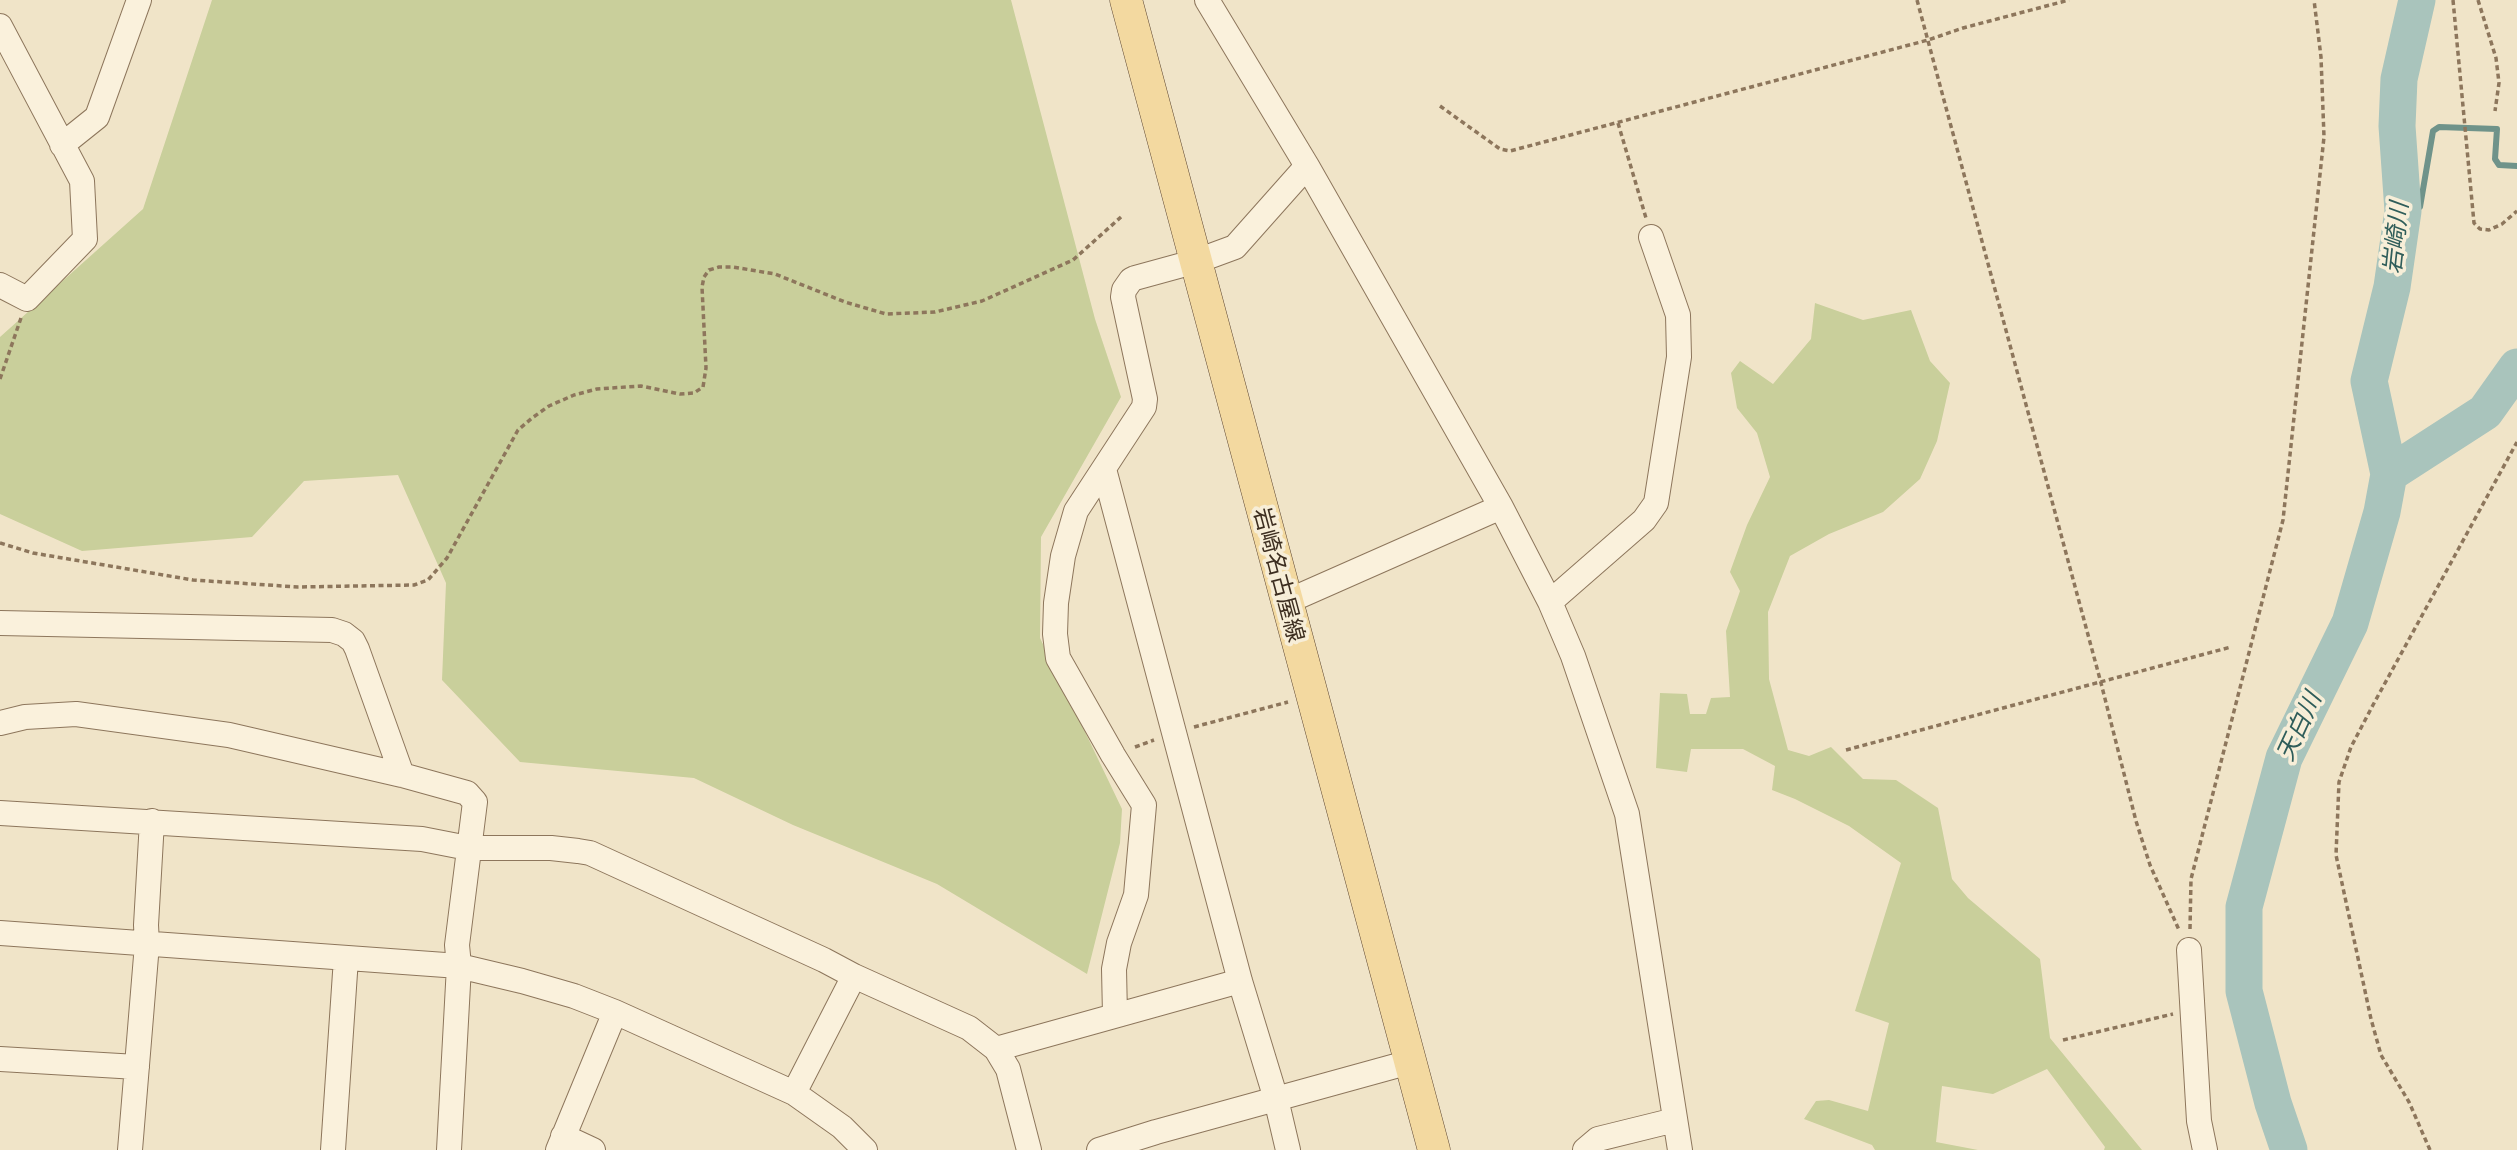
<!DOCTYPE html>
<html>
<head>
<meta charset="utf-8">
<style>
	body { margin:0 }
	canvas { display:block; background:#f0e4c8 }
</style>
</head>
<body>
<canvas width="2517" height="1150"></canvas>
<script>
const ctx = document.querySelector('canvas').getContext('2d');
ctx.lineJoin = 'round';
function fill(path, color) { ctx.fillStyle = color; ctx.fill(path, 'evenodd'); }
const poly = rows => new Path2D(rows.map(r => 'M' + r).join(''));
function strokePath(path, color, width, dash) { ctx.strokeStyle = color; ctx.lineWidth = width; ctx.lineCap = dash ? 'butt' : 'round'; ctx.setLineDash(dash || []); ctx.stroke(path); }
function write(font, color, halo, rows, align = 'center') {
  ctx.font = font + ' "Zilla Slab","Noto Sans JP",serif'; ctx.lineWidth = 7; ctx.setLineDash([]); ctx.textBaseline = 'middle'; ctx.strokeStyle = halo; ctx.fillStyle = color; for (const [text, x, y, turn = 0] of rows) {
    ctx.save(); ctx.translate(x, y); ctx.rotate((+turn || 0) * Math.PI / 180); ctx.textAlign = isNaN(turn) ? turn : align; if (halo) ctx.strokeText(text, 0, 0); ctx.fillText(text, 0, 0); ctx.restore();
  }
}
fill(poly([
	[212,0,1011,0,1095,319,1121,397,1041,537,1040,638,1122,809,1120,843,1087,974,937,884,793,825,694,778,520,762,442,680,446,583,398,475,304,481,252,537,82,551,0,514,0,337,143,209],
	[1815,303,1863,320,1911,310,1930,361,1950,383,1937,441,1920,479,1883,512,1829,534,1790,556,1768,612,1769,679,1788,750,1809,756,1831,747,1863,779,1896,780,1938,808,1952,879,1968,898,2040,959,2050,1038,2142,1150,2104,1150,2105,1147,2047,1069,1993,1094,1942,1086,1936,1142,1978,1150,1875,1150,1872,1145,1804,1119,1816,1101,1829,1100,1868,1111,1889,1023,1855,1011,1901,863,1849,826,1795,799,1772,790,1775,766,1743,749,1691,749,1687,772,1656,768,1660,693,1687,694,1690,714,1706,714,1711,698,1730,697,1726,631,1740,591,1730,572,1747,525,1770,477,1757,433,1737,408,1731,373,1740,361,1773,384,1811,339]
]), '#c9cf9b');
strokePath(poly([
	[2403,211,2420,207,2433,131,2439,127,2497,129,2495,159,2499,165,2517,166]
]), '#6f938a', 6);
strokePath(poly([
	[2389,474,2485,412,2517,367],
	[2289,1150,2273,1103,2244,991,2244,907,2284,758,2350,623,2382,512,2389,474,2369,381,2392,287,2403,211,2397,126,2399,79,2417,0]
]), '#a9c4bc', 37);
const minor = poly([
	[1207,0,1307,166,1501,507,1550,602,1573,656,1627,814,1680,1150],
	[0,26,82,181,85,239,27,299,0,285],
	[62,145,97,117,139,0],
	[1104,469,1240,981,1276,1099,1288,1150],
	[1286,602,1501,507],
	[1550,602,1644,520,1656,503,1679,357,1678,315,1651,237],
	[0,623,332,630,344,634,353,641,357,649,402,775],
	[0,723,25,717,76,714,229,735,402,775,467,793,475,802,457,945,459,966,449,1150],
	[0,813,422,839,468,848,551,848,578,851,590,853,824,960,854,976],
	[0,933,459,966,522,981,574,996,615,1012,794,1093,842,1127,865,1150],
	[2189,950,2199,1121,2205,1150],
	[1115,1015,1114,969,1119,943,1136,895,1144,805,1113,755,1058,658,1055,634,1056,603,1063,556,1076,511,1144,407,1145,399,1123,297,1124,290,1131,280,1135,278,1197,261,1235,247,1307,166],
	[996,1049,1240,981],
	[0,1059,137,1067],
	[794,1093,854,976,969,1028,996,1049,1008,1069,1029,1150],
	[563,1136,593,1150],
	[130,1150,147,944,146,925,152,821],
	[333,1150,346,958],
	[558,1150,615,1012],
	[1099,1150,1156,1132,1410,1062],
	[1585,1150,1598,1139,1675,1120]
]);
const major = poly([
	[1126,0,1434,1150]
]);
strokePath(minor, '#8d765c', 26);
strokePath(major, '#5b4430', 33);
strokePath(poly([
	[1917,0,2101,683,2136,821,2150,865,2179,930],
	[2453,0,2474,223,2480,229,2489,230,2502,224,2517,211],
	[2478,0,2496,58,2499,83,2495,111],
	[1440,106,1500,149,1510,151,1928,40,1963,28,2069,0],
	[1618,123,1646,218],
	[0,379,21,318],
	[0,543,33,553,193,580,298,587,414,585,428,580,447,558,518,430,532,418,549,406,574,395,597,389,641,386,680,394,694,393,703,387,706,368,702,287,704,277,709,270,719,267,733,267,775,274,845,302,886,314,935,312,982,301,1073,260,1121,217],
	[1194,727,1288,702],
	[1135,747,1154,740],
	[1846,750,2231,647],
	[2190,929,2191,879,2283,520,2324,137,2321,57,2314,0],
	[2063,1040,2173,1014],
	[2430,1150,2409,1102,2381,1055,2371,1019,2336,855,2339,782,2351,747,2373,705,2517,442]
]), '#8d765c', 3.5, [5, 3.5]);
strokePath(minor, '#faf1dc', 24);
strokePath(major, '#f3d9a0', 32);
write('23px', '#3d2e20', '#f7eed8', [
	["岩崎名古屋線",1278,575,75]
]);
write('italic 24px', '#2f5d5a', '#f7eed8', [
	["岩崎川",2397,238,-84],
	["天白川",2300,727,-65]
]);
</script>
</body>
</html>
